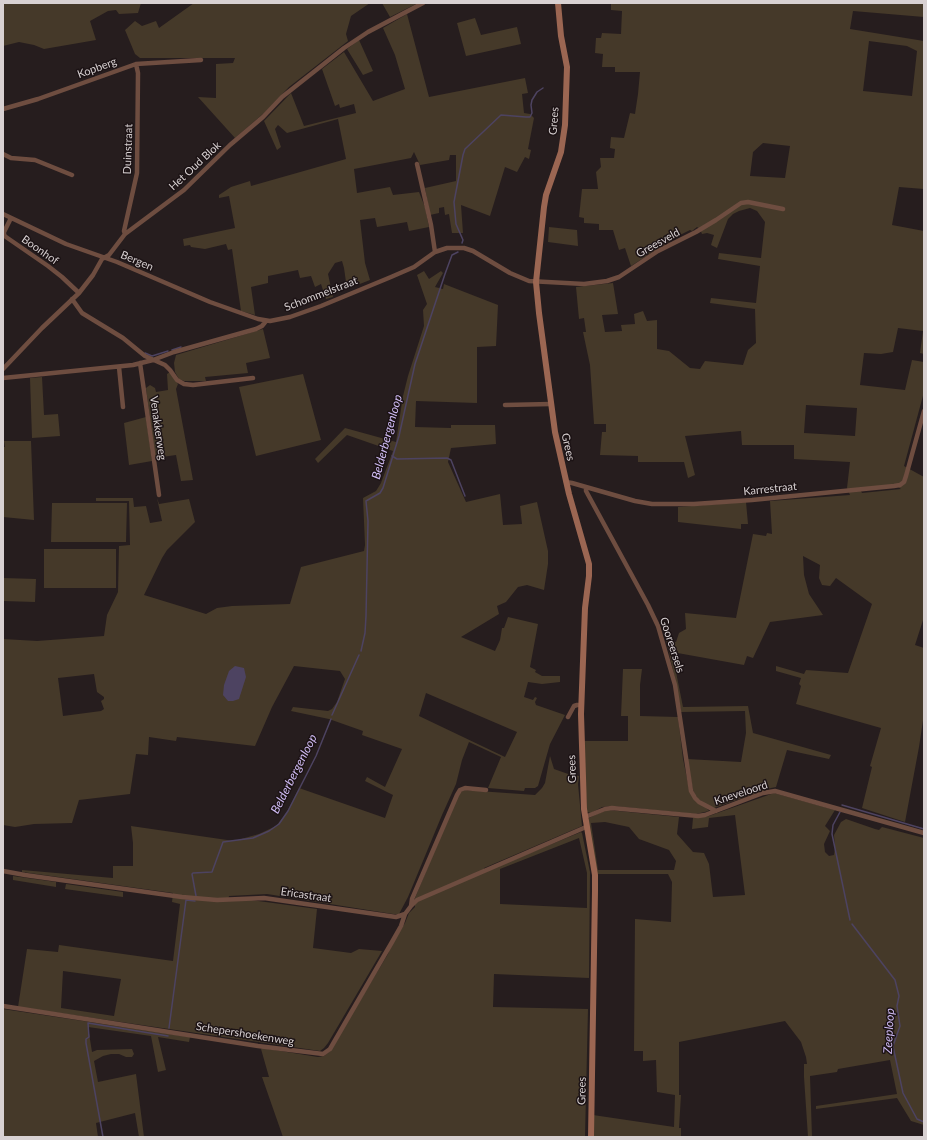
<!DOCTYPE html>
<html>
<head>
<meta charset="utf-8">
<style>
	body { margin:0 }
	#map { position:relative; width:927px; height:1140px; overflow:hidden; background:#261d1e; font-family:Lato,sans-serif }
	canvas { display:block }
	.frame { position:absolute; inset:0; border:4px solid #d8d1d2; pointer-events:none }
</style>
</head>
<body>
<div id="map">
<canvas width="927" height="1140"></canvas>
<div class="frame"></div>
</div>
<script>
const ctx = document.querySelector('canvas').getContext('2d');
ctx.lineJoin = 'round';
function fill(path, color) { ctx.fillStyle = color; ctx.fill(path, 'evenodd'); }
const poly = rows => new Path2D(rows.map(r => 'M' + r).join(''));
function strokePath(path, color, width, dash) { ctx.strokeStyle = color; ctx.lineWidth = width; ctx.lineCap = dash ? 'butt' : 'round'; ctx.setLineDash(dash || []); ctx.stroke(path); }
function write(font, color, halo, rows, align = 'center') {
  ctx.font = font + ' Lato,sans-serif'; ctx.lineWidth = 3; ctx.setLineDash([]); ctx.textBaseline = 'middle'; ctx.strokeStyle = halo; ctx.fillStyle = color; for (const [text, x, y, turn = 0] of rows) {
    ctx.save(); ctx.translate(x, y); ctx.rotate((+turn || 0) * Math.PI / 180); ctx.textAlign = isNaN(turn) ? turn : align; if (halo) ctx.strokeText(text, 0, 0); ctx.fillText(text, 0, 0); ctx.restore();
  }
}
fill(poly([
	[3,3,141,3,138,13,119,14,116,10,108,11,90,21,96,40,44,49,34,45,19,42,3,46],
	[194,3,370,3,351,16,346,34,348,41,289,87,264,113,235,138,198,97,216,98,216,64,233,63,235,58,140,58,135,54,125,30,135,21,142,26,156,21,159,28],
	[382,3,418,3,390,17],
	[611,3,924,3,924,17,853,11,850,29,924,41,924,189,899,187,892,225,924,231,924,354,920,353,923,331,898,328,893,352,881,354,864,353,860,385,905,390,912,360,924,362,924,392,904,466,924,477,924,617,915,645,924,648,924,714,919,747,905,822,862,808,872,767,870,766,881,728,796,704,801,686,799,684,801,678,776,671,776,666,804,674,806,670,848,673,872,604,836,578,830,586,822,585,819,578,820,565,803,556,804,575,809,594,823,615,770,622,753,658,747,656,744,665,672,652,683,707,748,706,753,733,831,755,829,759,787,750,776,787,771,788,714,808,707,805,696,797,693,790,687,759,741,762,746,733,745,711,681,712,676,683,666,640,676,642,679,633,686,629,685,613,736,618,753,534,766,536,767,533,772,534,770,501,850,495,847,488,850,462,794,459,794,445,742,445,741,431,685,436,695,475,688,478,684,462,638,462,638,456,600,455,602,432,606,432,606,424,594,424,590,365,583,332,586,332,584,318,579,319,576,287,613,283,618,314,602,315,605,332,622,331,621,325,635,324,634,314,643,311,647,321,657,320,657,349,669,351,690,368,700,369,705,361,743,365,748,350,756,343,755,309,710,303,711,298,756,303,760,266,718,259,719,253,761,258,765,222,757,211,750,208,739,211,733,214,728,219,717,248,711,245,714,235,707,233,702,234,700,229,697,227,692,231,690,230,678,236,631,266,625,248,619,250,613,230,599,230,599,224,584,223,584,218,579,217,582,189,598,189,596,172,601,167,600,158,614,158,615,149,610,148,611,137,624,138,630,113,635,114,638,94,640,72,615,72,615,67,602,67,603,54,595,53,596,38,601,38,602,33,621,34,622,11,611,10],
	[869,41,907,46,917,51,912,96,863,91],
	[763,143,790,146,785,178,750,176,753,152],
	[806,405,857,408,855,436,804,433],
	[895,485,901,489,862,493,860,489],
	[407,14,429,97,525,78,528,93,522,94,524,113,530,114,534,118,528,149,531,150,529,159,525,157,517,172,505,167,490,216,461,205,463,233,452,233,449,214,445,215,444,207,439,208,439,213,430,215,425,188,456,181,456,155,450,155,449,160,420,165,414,152,411,158,354,169,357,193,390,187,393,195,419,192,425,207,429,227,409,231,407,222,377,227,375,218,360,220,365,263,370,280,347,289,344,268,342,261,335,263,328,274,333,297,326,299,321,284,315,287,311,276,300,278,298,270,268,276,268,283,251,287,255,315,241,311,232,249,228,250,226,244,205,249,191,247,190,245,184,246,183,239,235,228,229,196,219,198,219,195,231,187,250,181,251,186,346,159,338,119,287,133,278,125,275,129,281,147,277,150,264,121,291,93,304,126,356,113,354,104,340,108,339,104,335,106,322,69,344,52,373,101,405,89,395,55,383,28],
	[475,18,481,35,517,27,521,44,466,56,457,23],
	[359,40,373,71,363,75,347,49],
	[549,227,577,230,578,246,548,242],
	[424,271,429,279,441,271,443,273,435,287,443,289,444,284,498,305,496,346,477,347,477,403,416,401,415,427,451,428,451,425,495,425,496,444,451,448,448,462,466,502,500,494,503,525,522,524,520,506,537,502,548,551,548,564,544,590,527,585,518,587,506,602,497,606,499,614,461,637,495,651,500,640,502,628,504,628,508,617,538,624,530,667,536,670,535,672,542,676,560,676,560,682,542,684,528,682,524,697,533,700,535,697,537,698,535,702,536,705,565,715,550,744,538,786,535,788,525,788,524,791,488,788,501,757,469,742,462,760,456,784,442,815,408,897,399,914,393,914,267,894,229,896,228,901,251,900,317,909,313,948,351,953,359,949,382,951,328,1043,324,1048,320,1051,18,1007,27,949,58,952,59,945,173,961,180,904,172,902,173,893,22,872,22,870,113,878,113,866,133,866,133,843,131,826,234,841,259,834,276,826,286,814,299,788,385,818,393,795,365,781,367,777,385,787,402,749,362,735,363,731,329,719,291,711,293,707,328,711,332,709,337,702,345,679,340,671,294,666,272,707,255,746,177,737,176,741,149,737,148,755,136,754,130,794,79,800,72,823,34,824,15,827,3,825,3,639,37,641,104,636,107,615,118,592,119,546,130,545,129,501,96,501,96,498,133,498,134,507,146,506,150,523,162,521,157,498,159,504,189,499,195,522,167,550,162,558,144,595,206,614,217,608,232,606,290,604,301,567,364,551,365,545,363,498,376,491,381,483,393,451,347,435,318,463,315,459,345,428,396,442,403,396,408,376,424,326,423,310,427,304,417,275],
	[94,674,97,692,104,697,104,699,101,701,104,709,101,711,63,716,58,678],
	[426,693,517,732,505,757,419,716],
	[63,971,121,979,114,1016,61,1008],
	[263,329,270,358,246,363,248,373,205,377,206,381,184,381,179,379,175,372,174,363,176,355],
	[170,372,178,384,176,389,193,480,181,481,176,455,155,458,146,388,150,385,155,388,156,392,168,390,167,374],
	[303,374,321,440,256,456,239,387],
	[42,377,44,415,58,414,60,436,32,438,30,378],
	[146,417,152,461,129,465,124,423],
	[4,441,31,441,34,520,3,517,3,447,5,447],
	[746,502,748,524,741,524,741,529,678,522,678,507],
	[52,503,127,503,126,542,51,542],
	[44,549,116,549,116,588,44,588],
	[3,578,36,579,35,602,3,601],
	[623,669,642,669,640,685,640,716,678,717,683,759,689,788,709,811,696,814,613,806,602,807,591,813,587,812,583,741,628,741,628,716,621,716],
	[550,756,554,769,571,775,579,776,578,784,582,826,484,868,484,872,581,832,582,833,590,872,589,978,494,974,493,1007,588,1009,585,1137,283,1137,262,1077,269,1077,261,1049,262,1048,318,1057,324,1056,329,1052,388,954,390,947,405,923,409,913,415,907,415,898,456,799,460,793,464,790,535,795,542,788,545,783],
	[579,838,587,873,587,908,500,904,500,869],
	[774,793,835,810,825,826,830,831,824,844,825,852,829,856,834,855,835,848,834,835,841,822,846,819,875,829,879,830,882,827,924,838,924,1125,911,1121,897,1098,816,1109,816,1106,897,1094,890,1060,838,1069,837,1072,810,1076,812,1137,808,1137,804,1077,804,1064,807,1064,806,1057,801,1042,785,1021,679,1042,679,1095,681,1095,679,1128,681,1128,681,1137,592,1137,593,1115,674,1127,675,1095,657,1092,656,1060,643,1061,643,1051,634,1051,635,919,671,922,672,882,668,874,596,874,587,819,597,814,608,810,679,817,677,834,693,852,704,853,709,864,713,897,745,895,735,815,709,818,708,827,692,829,693,818,709,816],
	[605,822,629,827,639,839,669,850,676,861,674,870,598,870,591,823],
	[13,876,56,882,56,887,13,880],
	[66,884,123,892,123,897,65,889],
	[3,1009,190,1037,189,1042,158,1037,166,1070,158,1072,151,1036,88,1027,92,1052,97,1050,132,1049,134,1054,132,1057,126,1057,119,1054,111,1054,103,1056,94,1061,98,1082,136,1074,144,1137,139,1137,135,1113,96,1123,98,1137,3,1137]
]), '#453929');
fill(poly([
	[235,666,244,668,246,677,239,699,233,701,228,701,223,695,224,685,229,671]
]), '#4d4361');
strokePath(poly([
	[462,243,463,240,456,224,454,202,463,155,465,149,501,115,526,117,530,117,532,113,531,105,532,100,537,92,543,88],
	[172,350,181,347],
	[145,353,152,356,168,351],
	[392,456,397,459,447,458,451,460,465,496],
	[361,651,365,633,366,616,368,521,366,501,380,493,383,488,399,436,415,364,445,274,452,255,458,252],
	[332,715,359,655],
	[842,805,924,829],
	[840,812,833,825,832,834,850,920],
	[196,896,192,874,193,873,212,872,223,842,253,838,269,831,279,824,288,811,316,756,331,719],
	[852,924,895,980,899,996,897,1006,900,1026,893,1046,894,1051,903,1093,917,1119,924,1122],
	[169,1028,186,900,195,901],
	[103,1137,86,1043,86,1039,89,1037,88,1023,168,1036]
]), '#4d4361', 1.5);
strokePath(poly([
	[3,109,38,99,136,64,201,60],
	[3,154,11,158,35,160,72,175],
	[417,164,431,225,435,252],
	[3,214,66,244,117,262,210,302,258,319,270,321,290,317,321,306,391,277,414,267,435,252,447,248,464,248,473,251,510,273,529,281,584,284,607,281,619,277,658,251,696,232,716,220,741,203,748,202,783,209],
	[11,218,4,232,4,235,6,237,48,266,62,277,79,293],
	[125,234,124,231,137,173,138,73,136,64],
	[72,299,82,313,123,338,145,356,165,365,170,370,177,380,184,384,193,385,253,378],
	[140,363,159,495],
	[119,367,123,407],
	[3,369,42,328,79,293,93,275,102,259,109,255,125,234,184,190,230,145,263,117,282,97,344,48,368,32,423,3],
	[3,378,133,365,153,360,174,352,256,329,262,326,266,321],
	[505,405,551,404],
	[566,482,572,483,635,501,652,504,694,504,752,500,894,486,900,485,904,482,906,476,924,411],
	[586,487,586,491,648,605,658,626,675,685,691,791,695,798,699,802,716,811],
	[568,717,574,706,577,705,581,705],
	[585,817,605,809,612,808,698,816,705,815,763,793,775,791,924,833],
	[3,871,25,875,182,897,217,900,264,898,396,917,405,914,411,906,417,900,586,827],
	[411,906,412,899,457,795,460,790,465,788,486,790],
	[3,1006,258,1046,323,1054,330,1049,392,942,401,926,405,914]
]), '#6e4d40', 4.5);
strokePath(poly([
	[558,3,561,36,567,67,565,125,561,152,546,195,544,207,536,282,539,313,555,432,569,494,589,564,589,576,585,608,581,714,584,809,595,875,595,891,591,1137]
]), '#9b6652', 6);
write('11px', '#d8d1d2', '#1c1315', [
	["Kopberg",97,68,-20],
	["Grees",554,121,-86],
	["Duinstraat",128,149,-88],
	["Het Oud Blok",195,166,-43],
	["Greesveld",658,243,-29],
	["Boonhof",40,250,35],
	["Bergen",137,261,23],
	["Schommelstraat",321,294,-21],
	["Venakkerweg",158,428,82],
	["Grees",568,447,78],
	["Karrestraat",770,489,-6],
	["Gooreersels",672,645,72],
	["Grees",572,769,-92],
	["Kneveloord",741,793,-18],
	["Ericastraat",306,895,8],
	["Schepershoekenweg",245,1034,9],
	["Grees",582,1091,-89]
]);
write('italic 12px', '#d1bdf6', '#1c1315', [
	["Belderbergenloop",387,437,-75],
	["Belderbergenloop",294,774,-63],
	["Zeeploop",889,1031,-87]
]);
</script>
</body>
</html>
